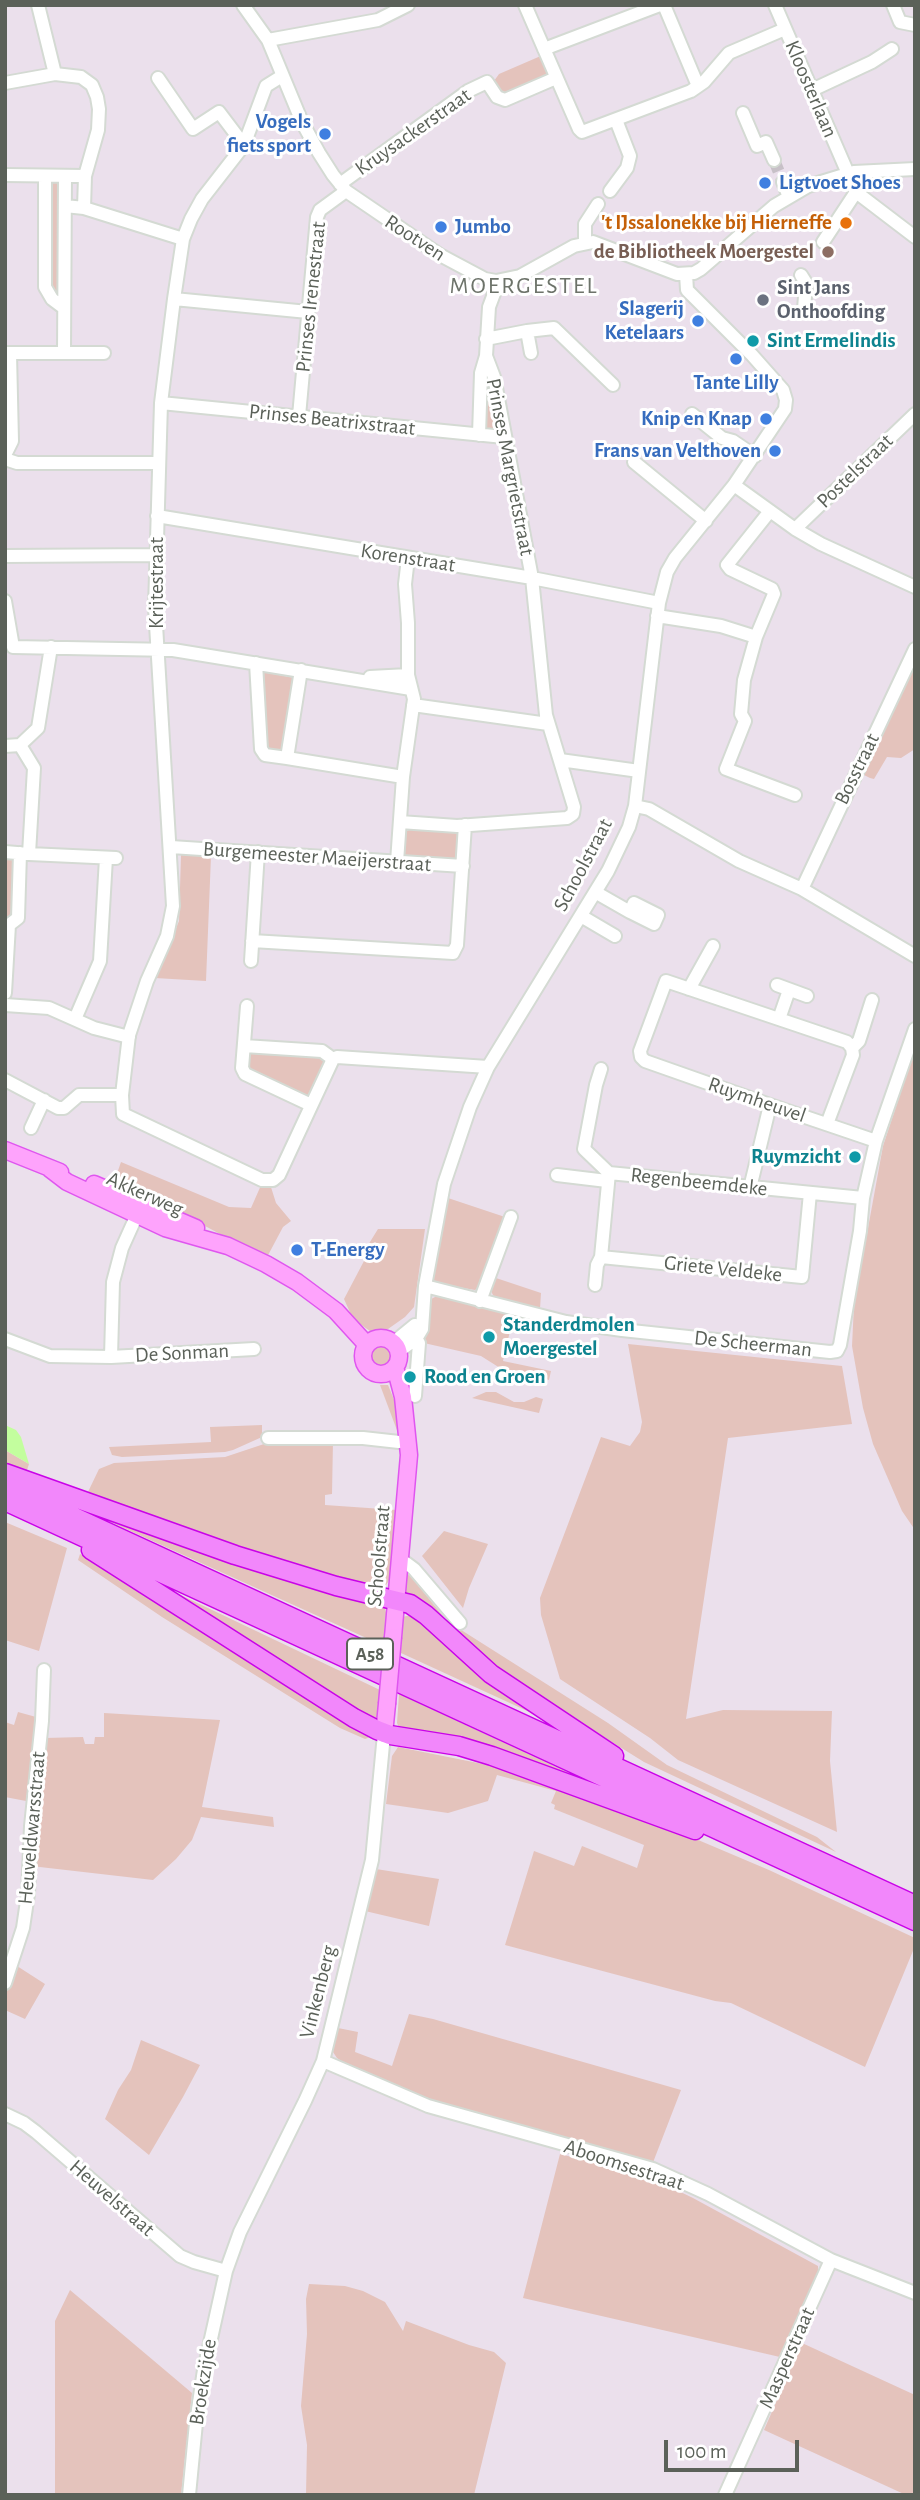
<!DOCTYPE html>
<html>
<head>
<meta charset="utf-8">
<style>
	body { margin:0 }
	#map { position:relative; width:920px; height:2500px; overflow:hidden; background:#ebe0ec; font-family:"Alegreya Sans",sans-serif }
	canvas { display:block }
	.frame { position:absolute; inset:0; border:7px solid #5b6159; pointer-events:none }
	.scale { position:absolute; left:664px; top:2440px; width:135px; height:32px; box-sizing:border-box; border:4px solid #5b6159; border-top:0; padding-left:9px; font-size:21px; line-height:24px; white-space:nowrap; color:#5b6159; -webkit-text-stroke:5px #fff; paint-order:stroke }
</style>
</head>
<body>
<div id="map">
<canvas width="920" height="2500"></canvas>
<div class="frame"></div>
<div class="scale">100 m</div>
</div>
<script>
const ctx = document.querySelector('canvas').getContext('2d');
ctx.lineJoin = 'round';
function fill(path, color) { ctx.fillStyle = color; ctx.fill(path, 'evenodd'); }
const poly = rows => new Path2D(rows.map(r => 'M' + r).join(''));
function strokePath(path, color, width, dash) { ctx.strokeStyle = color; ctx.lineWidth = width; ctx.lineCap = dash ? 'butt' : 'round'; ctx.setLineDash(dash || []); ctx.stroke(path); }
function write(font, color, halo, rows, align = 'center') {
  ctx.font = font + ' "Alegreya Sans",sans-serif'; ctx.lineWidth = 6; ctx.setLineDash([]); ctx.textBaseline = 'middle'; ctx.strokeStyle = halo; ctx.fillStyle = color; for (const [text, x, y, turn = 0] of rows) {
    ctx.save(); ctx.translate(x, y); ctx.rotate((+turn || 0) * Math.PI / 180); ctx.textAlign = isNaN(turn) ? turn : align; if (halo) ctx.strokeText(text, 0, 0); ctx.fillText(text, 0, 0); ctx.restore();
  }
}
fill(poly([
	[543,55,549,69,548,76,505,97,494,81,499,74],
	[56,180,59,183,58,296,50,291,50,181],
	[487,371,499,430,497,431,489,431,485,428],
	[915,662,915,749,901,758,887,757,874,779,870,778,862,774],
	[262,672,295,678,285,744,282,752,268,748,264,731],
	[411,829,459,832,458,860,403,858,405,832],
	[181,855,211,856,206,981,155,978,179,921],
	[5,856,15,857,10,921,5,921],
	[915,1049,915,1530,902,1511,873,1444,863,1408,852,1346,854,1305,883,1146],
	[253,1051,328,1056,311,1099,250,1072,250,1053],
	[121,1162,229,1207,251,1208,262,1183,270,1184,276,1203,291,1221,283,1227,266,1259,207,1227,113,1185],
	[445,1197,505,1217,482,1285,475,1290,434,1283,432,1280],
	[378,1229,425,1229,414,1307,405,1317,388,1329,370,1331,353,1319,344,1299,364,1261,365,1250],
	[496,1278,541,1293,540,1309,494,1297,491,1291],
	[439,1295,514,1314,503,1361,551,1371,549,1380,500,1368,481,1356,424,1343,431,1299],
	[628,1344,842,1366,852,1424,728,1438,686,1719,723,1710,832,1711,830,1761,837,1832,678,1760,650,1738,560,1679,541,1615,540,1598,601,1437,630,1446,640,1432,642,1422],
	'369 1356a12 12 0 1 1 24 0a12 12 0 1 1-24 0Z',
	[380,1385,388,1385,395,1402,401,1429,398,1433],
	[486,1392,496,1392,514,1402,524,1402,536,1397,543,1399,539,1413,472,1398],
	[262,1425,262,1437,233,1450,225,1452,122,1457,112,1455,109,1447,211,1442,210,1427],
	[273,1441,333,1441,332,1494,325,1495,325,1505,397,1510,392,1576,386,1585,373,1588,249,1552,87,1494,99,1469,114,1463,225,1457],
	[5,1450,29,1464,27,1470,58,1484,5,1466],
	[60,1499,384,1605,387,1616,384,1646],
	[5,1522,67,1548,39,1651,5,1640],
	[444,1531,488,1544,469,1588,463,1608,422,1556],
	[80,1554,95,1561,361,1730,369,1737,368,1738,365,1739,340,1728,162,1617,78,1560],
	[407,1570,416,1575,413,1579,447,1621,608,1723,667,1765,817,1837,836,1852,644,1762,496,1670,404,1595],
	[168,1589,380,1690,378,1716,371,1722],
	[412,1615,549,1721,401,1653,402,1617],
	[399,1694,610,1792,401,1732,397,1723],
	[18,1712,36,1717,36,1735,26,1801,5,1797,5,1722,14,1725],
	[104,1713,220,1720,202,1807,273,1817,274,1827,201,1817,192,1840,176,1859,153,1880,31,1866,45,1738,83,1737,85,1744,94,1744,95,1737,104,1737],
	[398,1747,488,1765,658,1823,769,1870,915,1938,915,1946,865,2067,731,2003,715,2001,505,1945,534,1851,574,1866,582,1846,637,1868,644,1845,554,1809,555,1805,551,1803,556,1791,497,1775,488,1801,448,1813,386,1804,392,1756],
	[376,1869,439,1879,429,1926,365,1911],
	[17,1966,45,1984,25,2019,5,2010,5,1996],
	[409,2014,433,2019,681,2090,652,2165,419,2099,348,2066,337,2058,333,2052,338,2028,358,2032,355,2052,392,2066],
	[141,2040,200,2065,183,2097,149,2155,105,2119,118,2090,131,2070],
	[560,2154,615,2168,666,2185,693,2198,818,2266,818,2272,780,2357,523,2298],
	[309,2284,345,2286,363,2291,385,2302,403,2331,406,2321,469,2345,494,2352,506,2363,474,2495,306,2495,307,2445,301,2406,307,2334,306,2299],
	[70,2290,192,2393,181,2495,55,2495,55,2321],
	[802,2343,915,2395,915,2495,906,2495,764,2430]
]), '#e4c3bc');
fill(poly([
	[5,1425,16,1430,21,1437,29,1464,5,1450]
]), '#c3fe9e');
strokePath(poly([
	[774,160,783,182]
]), '#c7c0c7', 12, [12, 6]);
const minor = poly([
	[38,5,55,74],
	[243,5,268,40,302,122,319,153,333,175,346,191,440,255,485,279,496,281,520,276,574,246,593,242,677,274,694,273,701,269,774,206,808,186,854,172,915,169],
	[525,5,579,129,582,132,691,91,704,82,729,53,785,29],
	[664,5,698,86],
	[775,5,856,192,915,237],
	[893,5,900,22,915,25],
	[268,40,378,20,408,5],
	[544,49,660,5],
	[282,76,266,86,244,145,202,199,191,219,183,239,174,299,161,403,155,608,173,906,167,936,147,981,129,1035,122,1095,123,1114,262,1180,273,1180,279,1175,333,1059,337,1057,488,1067],
	[158,78,193,129,219,112,244,145],
	[5,83,55,74,81,77,92,85,97,97,99,109,98,130,85,176,84,208],
	[812,90,872,62,892,49],
	[743,113,757,146,766,142,774,160],
	[5,175,85,176],
	[45,176,45,287,52,299,64,308],
	[783,182,789,197],
	[340,184,468,91,487,82,497,97,505,100,556,78],
	[610,191,627,168,630,156,616,120],
	[65,206,84,208,183,239],
	[585,242,585,224,598,204],
	[823,242,856,192],
	[801,275,806,283,804,309],
	[174,299,308,312],
	[527,331,554,328,613,385],
	[486,339,527,331,531,353],
	[64,352,65,176],
	[5,353,104,353],
	[161,403,504,437],
	[692,414,722,438,733,441,755,456],
	[299,416,317,217,320,210,346,191],
	[479,435,481,373,486,356,489,307,495,291,496,281],
	[5,455,12,441,10,353],
	[5,459,17,463,158,463],
	[634,462,706,521],
	[734,485,795,529,821,544,915,587],
	[770,511,727,565,730,569,772,589,774,594,756,637,744,680,741,714,745,721,726,769,795,795],
	[157,516,532,578,659,603],
	[795,529,915,414],
	[5,556,157,555],
	[5,601,13,647],
	[657,616,721,626,756,637],
	[13,647,173,650,411,689],
	[51,647,38,728,20,745,34,768,29,854,116,858],
	[256,663,261,749,265,755,287,758,301,670],
	[370,677,408,675],
	[413,705,548,724],
	[5,746,20,745],
	[287,758,403,777],
	[560,760,639,771],
	[635,806,649,809,739,861,802,889,915,956],
	[400,822,457,826,567,818,573,814,574,807,546,715,532,578,494,377,486,356],
	[171,847,463,866],
	[5,852,29,854],
	[397,862,403,777,414,699,408,675,408,623,405,584,408,558],
	[802,889,915,649],
	[595,892,630,912,654,924,658,915,634,903,630,912],
	[581,916,615,936],
	[252,941,453,953,457,945,465,825],
	[251,961,258,852],
	[777,985,807,996],
	[689,989,713,946],
	[5,993,9,925,18,918,20,853],
	[5,1005,49,1008,94,1028,129,1037],
	[247,1006,242,1068,245,1074,311,1105],
	[75,1019,100,961,106,858],
	[779,1019,789,990],
	[244,1046,322,1051,333,1059],
	[852,1048,859,1041,872,1000],
	[601,1069,596,1085,584,1149,609,1173,863,1198],
	[5,1080,58,1108,64,1108,79,1095,122,1095],
	[827,1124,853,1055,852,1048,847,1042,666,981,640,1051,641,1057,645,1061,770,1105,876,1141],
	[31,1128,44,1100],
	[609,1173,601,1257,802,1277,810,1193],
	[557,1175,607,1181],
	[750,1188,770,1105],
	[595,1285,597,1265,601,1257],
	[425,1286,566,1322,622,1330,830,1352,837,1351,840,1345,860,1231,863,1198,876,1141,915,1029],
	[480,1301,511,1217],
	[410,1331,419,1343,415,1396],
	[5,1339,50,1356,111,1357,254,1349],
	[393,1343,415,1325],
	[398,1352,416,1339,422,1329,425,1286,444,1184,470,1107,488,1067,608,871,629,827,635,806,659,603,667,572,675,558,734,485,785,409,786,400,783,390,752,355,687,290,686,274],
	[111,1357,113,1282,122,1248,140,1208],
	[268,1438,363,1438,399,1442],
	[400,1562,406,1563,414,1569,460,1623],
	[5,1983,23,1928,28,1894,31,1826,42,1721,44,1670],
	[323,2061,428,2106,653,2169,708,2194,831,2260,915,2293],
	[5,2114,24,2123,36,2132,180,2256,194,2262,226,2271],
	[189,2495,196,2423,204,2370,226,2271,240,2232,305,2101,323,2061,372,1860,384,1734],
	[725,2495,831,2260]
]);
const major = poly([
	[5,1150,60,1172],
	[50,1169,67,1182,165,1228,228,1246,266,1264,297,1282,336,1311,367,1345],
	[94,1184,196,1228],
	'363 1356a18 18 0 1 1 36 0a18 18 0 1 1-36 0Z',
	[393,1637,409,1455,403,1397,395,1367],
	[384,1734,387,1704]
]);
const highway = poly([
	[5,1473,235,1555,336,1586,410,1604,426,1615,491,1674,614,1756],
	[5,1485,915,1905],
	[5,1501,915,1921],
	[91,1550,354,1718,377,1730,390,1735,459,1746,492,1756,695,1830]
]);
strokePath(minor, '#d4dad3', 16);
strokePath(major, '#df56ef', 19);
strokePath(highway, '#c903e8', 21);
strokePath(minor, '#fff', 12);
strokePath(major, '#fea3fc', 16);
strokePath(highway, '#f287fb', 18);
const majorBridge = poly([
	[387,1704,393,1637]
]);
strokePath(majorBridge, '#df56ef', 19, []);
strokePath(majorBridge, '#fea3fc', 16);
for (const [x, y, r, color] of [
	[325,134,7,"#3f7fe0"],
	[765,183,7,"#3f7fe0"],
	[846,223,7,"#e8710a"],
	[441,227,7,"#3f7fe0"],
	[828,252,7,"#8d6e63"],
	[763,300,7,"#6b7280"],
	[698,321,7,"#3f7fe0"],
	[753,341,7,"#0f9aa8"],
	[736,359,7,"#3f7fe0"],
	[766,419,7,"#3f7fe0"],
	[775,451,7,"#3f7fe0"],
	[855,1157,7,"#0f9aa8"],
	[297,1250,7,"#3f7fe0"],
	[489,1337,7,"#0f9aa8"],
	[410,1377,7,"#0f9aa8"]
]) { const dot = new Path2D(); dot.arc(x, y, r, 0, 2 * Math.PI); ctx.fillStyle = color; ctx.fill(dot); strokePath(dot, '#fff', 2.5); }
for (const [x, y, w] of [
	[370,1654,46]
]) { const box = new Path2D(); box.roundRect(x - w / 2, y - 15.5, w, 31, 5); ctx.fillStyle = '#fff'; ctx.fill(box); strokePath(box, '#5b6159', 2); }
write('bold 19px', '#5b6159', null, [
	["A58",370,1654]
]);
write('21px', '#5b6159', '#fff', [
	["Kloosterlaan",811,89,67],
	["Kruysackerstraat",413,132,-35],
	["Rootven",415,238,33],
	["Prinses Irenestraat",311,297,-84],
	["Prinses Beatrixstraat",332,420,6],
	["Prinses Margrietstraat",510,467,79],
	["Postelstraat",855,471,-44],
	["Korenstraat",408,558,9],
	["Krijtestraat",157,583,-90],
	["Bosstraat",857,769,-64],
	["Burgemeester Maeijerstraat",317,857,4],
	["Schoolstraat",583,865,-62],
	["Ruymheuvel",757,1100,19],
	["Regenbeemdeke",699,1182,6],
	["Akkerweg",145,1194,24],
	["Griete Veldeke",723,1269,6],
	["De Scheerman",753,1344,6],
	["De Sonman",182,1353,-3],
	["Schoolstraat",379,1556,-85],
	["Heuveldwarsstraat",32,1828,-85],
	["Vinkenberg",318,1992,-76],
	["Aboomsestraat",624,2165,18],
	["Heuvelstraat",112,2198,41],
	["Masperstraat",787,2358,-66],
	["Broekzijde",203,2382,-81]
]);
write('bold 21px', '#366cbe', '#fff', [
	["Vogels",311,122],
	["fiets sport",311,146],
	["Ligtvoet Shoes",779,183,"left"],
	["Jumbo",455,227,"left"],
	["Slagerij",684,309],
	["Ketelaars",684,333],
	["Tante Lilly",736,383,"center"],
	["Knip en Knap",752,419],
	["Frans van Velthoven",761,451],
	["T-Energy",311,1250,"left"]
], 'right');
write('bold 21px', '#c56008', '#fff', [
	["'t IJssalonekke bij Hierneffe",832,223]
], 'right');
write('bold 21px', '#785e54', '#fff', [
	["de Bibliotheek Moergestel",814,252]
], 'right');
write('bold 21px', '#5b616d', '#fff', [
	["Sint Jans",777,288],
	["Onthoofding",777,312]
], 'left');
write('bold 21px', '#0d838f', '#fff', [
	["Sint Ermelindis",767,341],
	["Ruymzicht",841,1157,"right"],
	["Standerdmolen",503,1325],
	["Moergestel",503,1349],
	["Rood en Groen",424,1377]
], 'left');
ctx.letterSpacing = '2px';
write('24px', '#6d736a', '#fff', [
	["MOERGESTEL",524,286]
]);
ctx.letterSpacing = '0px';
</script>
</body>
</html>
